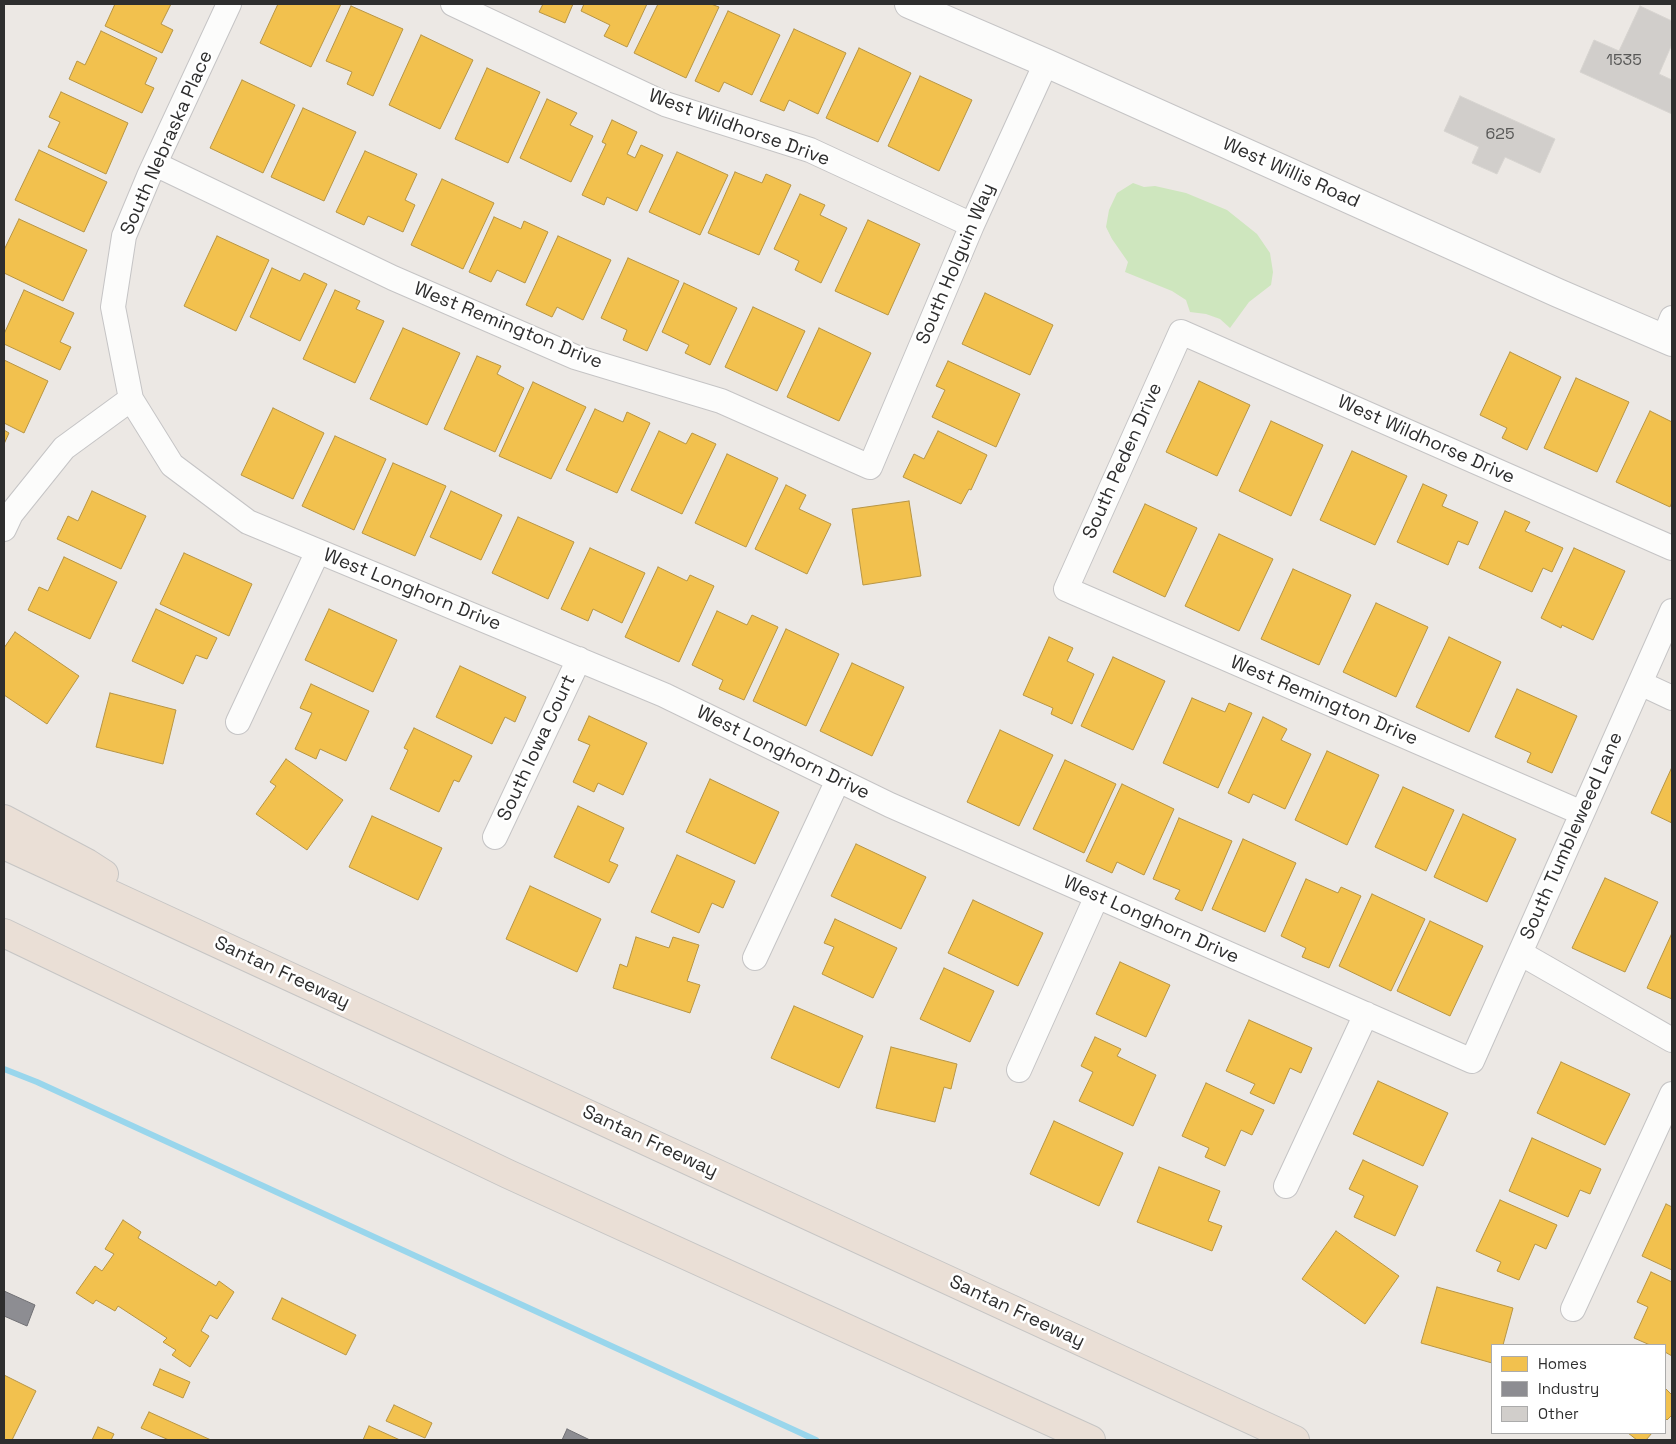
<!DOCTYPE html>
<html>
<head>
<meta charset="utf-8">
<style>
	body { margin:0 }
	#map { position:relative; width:1676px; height:1444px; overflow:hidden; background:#ece8e4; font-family:"Space Grotesk",sans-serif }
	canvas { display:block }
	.frame { position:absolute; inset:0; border:5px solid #2e2e2e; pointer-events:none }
	.legend { position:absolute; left:1491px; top:1344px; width:175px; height:90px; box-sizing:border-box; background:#fff; border:1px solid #ababab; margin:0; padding:6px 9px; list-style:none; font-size:15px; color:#2e2e2e }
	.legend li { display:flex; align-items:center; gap:10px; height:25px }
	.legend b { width:25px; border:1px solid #ababab }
</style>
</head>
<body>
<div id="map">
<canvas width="1676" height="1444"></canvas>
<div class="frame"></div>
<ul class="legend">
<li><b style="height:14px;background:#f2c14e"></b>Homes</li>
<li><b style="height:14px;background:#8d8d92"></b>Industry</li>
<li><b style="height:14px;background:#d1cecb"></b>Other</li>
</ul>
</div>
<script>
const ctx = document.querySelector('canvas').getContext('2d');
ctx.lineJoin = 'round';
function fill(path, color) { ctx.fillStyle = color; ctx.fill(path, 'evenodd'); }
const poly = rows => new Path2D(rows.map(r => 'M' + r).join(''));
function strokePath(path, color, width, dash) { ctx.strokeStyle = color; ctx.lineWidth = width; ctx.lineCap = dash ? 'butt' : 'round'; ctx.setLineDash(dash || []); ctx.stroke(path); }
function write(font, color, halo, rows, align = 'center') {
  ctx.font = font + ' "Space Grotesk",sans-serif'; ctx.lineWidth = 5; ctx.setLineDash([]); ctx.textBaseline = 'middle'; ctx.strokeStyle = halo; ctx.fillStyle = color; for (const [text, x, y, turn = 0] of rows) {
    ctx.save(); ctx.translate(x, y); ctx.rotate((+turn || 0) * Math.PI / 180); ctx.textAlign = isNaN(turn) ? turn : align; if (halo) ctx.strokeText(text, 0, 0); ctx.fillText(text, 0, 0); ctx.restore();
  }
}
fill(poly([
	[1133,183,1144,187,1155,186,1186,193,1227,210,1257,234,1270,253,1273,272,1271,285,1249,302,1230,328,1220,319,1206,314,1190,312,1186,300,1172,291,1125,272,1128,262,1112,239,1106,227,1109,210,1117,193]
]), '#cee6be');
const homes = poly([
	[115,4,171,4,161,24,173,30,162,53,105,26,115,4],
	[278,4,341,4,311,67,260,43,278,4],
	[543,4,573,4,565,23,539,12,543,4],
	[584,4,647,4,627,47,604,36,610,25,581,11,584,4],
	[658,4,711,4,719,7,686,78,634,53,658,4],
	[351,6,403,29,373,96,347,84,352,72,326,61,351,6],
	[728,11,780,35,752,95,724,82,719,92,695,81,728,11],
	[794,29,846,53,818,114,789,100,784,111,760,101,794,29],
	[101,31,157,58,145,84,154,88,142,113,69,79,77,61,85,65,101,31],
	[421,35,473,60,440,129,389,105,421,35],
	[859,48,911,73,878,142,826,118,859,48],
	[487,68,540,92,508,163,455,139,487,68],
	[920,76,972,100,939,171,888,146,920,76],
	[242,80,295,105,263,173,210,148,242,80],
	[61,92,128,123,106,174,48,147,60,122,49,117,61,92],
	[547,99,577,113,570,125,593,136,571,182,520,158,547,99],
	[303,108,356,132,324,201,271,177,303,108],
	[612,120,637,132,627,154,635,158,641,145,663,155,637,211,607,197,604,205,582,195,606,144,602,142,612,120],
	[39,150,107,182,84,232,15,200,39,150],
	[365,151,417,174,405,200,415,205,403,232,368,216,364,225,336,212,365,151],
	[677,152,728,175,700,235,649,212,677,152],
	[735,172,762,183,766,174,791,185,759,255,708,233,735,172],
	[442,179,494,203,463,269,411,245,442,179],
	[800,194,825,205,820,215,847,228,821,283,795,270,799,261,774,249,800,194],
	[494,217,521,229,524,221,548,232,525,283,497,270,491,282,469,272,494,217],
	[19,219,87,250,63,301,4,273,4,250,19,219],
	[868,220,920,244,888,315,835,291,868,220],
	[217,236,269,260,236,331,184,306,217,236],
	[558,236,611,260,583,320,557,307,552,317,526,305,558,236],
	[628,258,679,281,647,351,623,340,627,330,601,318,628,258],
	[272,268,300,281,304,273,327,284,300,341,250,317,272,268],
	[684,283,737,308,710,365,685,353,689,345,662,332,684,283],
	[24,290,74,313,60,342,71,347,60,370,4,344,4,334,24,290],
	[335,290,360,301,356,309,384,321,355,383,303,359,335,290],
	[985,293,1053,325,1030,375,962,344,985,293],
	[753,307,805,331,777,391,725,367,753,307],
	[403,328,460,353,427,425,370,399,403,328],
	[819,328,871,353,839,421,787,397,819,328],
	[1510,352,1561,377,1527,450,1502,438,1507,428,1480,415,1510,352],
	[477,356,501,366,497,374,524,388,495,452,444,429,477,356],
	[4,360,48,381,24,433,4,423,4,360],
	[948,361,1020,394,996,447,932,417,945,390,936,386,948,361],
	[1576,378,1629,402,1597,472,1544,448,1576,378],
	[1199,381,1250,405,1217,476,1166,452,1199,381],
	[533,382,586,407,551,479,499,456,533,382],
	[273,408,324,433,293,499,241,475,273,408],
	[595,409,623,422,627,412,650,423,617,493,566,470,595,409],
	[1650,411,1672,422,1672,502,1670,507,1616,482,1650,411],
	[1271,421,1323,445,1291,516,1239,491,1271,421],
	[4,430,9,433,4,444,4,430],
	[659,431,686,444,692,433,716,444,682,514,631,490,659,431],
	[938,431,987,455,971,490,969,489,961,504,903,477,914,454,924,459,938,431],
	[335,436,386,459,354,530,302,506,335,436],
	[1352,451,1407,476,1375,545,1320,520,1352,451],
	[727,454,778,478,746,547,695,523,727,454],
	[393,463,446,486,415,556,362,533,393,463],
	[1423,484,1447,495,1442,506,1478,522,1468,545,1458,541,1448,565,1397,542,1423,484],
	[786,485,806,495,799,509,831,524,807,574,755,549,786,485],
	[92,491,146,516,121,569,57,539,68,516,78,521,92,491],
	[451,491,502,515,481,560,430,537,451,491],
	[909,501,921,576,863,585,852,509,909,501],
	[1145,504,1197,528,1165,597,1113,572,1145,504],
	[1505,511,1530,522,1525,531,1563,548,1552,572,1543,568,1532,592,1479,568,1505,511],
	[518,517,574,542,548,599,492,573,518,517],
	[1219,534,1273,559,1239,631,1185,606,1219,534],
	[590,548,645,573,622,623,593,609,588,621,561,609,590,548],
	[1574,548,1625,571,1593,640,1562,625,1561,628,1541,618,1574,548],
	[184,553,252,584,229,636,160,604,184,553],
	[64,557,117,582,90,639,28,610,39,587,48,591,64,557],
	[658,567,687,581,690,575,714,586,679,662,625,637,658,567],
	[1293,569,1351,595,1319,665,1261,639,1293,569],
	[1376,603,1428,627,1396,697,1343,672,1376,603],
	[156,609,217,638,207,659,196,655,183,684,132,661,156,609],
	[329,609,397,640,373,692,305,660,329,609],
	[717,611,747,625,752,615,778,627,744,700,719,689,723,680,692,665,717,611],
	[786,629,839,654,806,726,753,701,786,629],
	[15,632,79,676,47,724,4,695,4,648,15,632],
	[1049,637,1073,648,1067,661,1094,674,1072,724,1051,714,1053,708,1023,695,1049,637],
	[1449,637,1501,662,1469,732,1416,707,1449,637],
	[1113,657,1165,681,1133,750,1081,726,1113,657],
	[852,663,904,687,872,756,820,731,852,663],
	[460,666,526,697,515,722,505,717,492,744,436,717,460,666],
	[311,684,369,711,346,761,320,749,316,759,295,749,312,713,300,708,311,684],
	[1517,689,1577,716,1552,773,1527,762,1531,753,1495,737,1517,689],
	[110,693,176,710,163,764,96,747,110,693],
	[1192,698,1225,712,1229,703,1252,713,1218,788,1163,763,1192,698],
	[589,716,647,743,623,795,598,783,594,792,573,782,590,745,578,740,589,716],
	[1263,717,1287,729,1281,740,1311,754,1285,809,1253,794,1249,803,1228,793,1263,717],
	[414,728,472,756,459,782,454,780,439,812,390,789,408,750,404,748,414,728],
	[1000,730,1053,755,1019,826,967,802,1000,730],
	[1327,751,1379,775,1347,845,1295,820,1327,751],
	[286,759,343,800,307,850,256,814,276,786,270,782,286,759],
	[1065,760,1116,784,1084,853,1033,829,1065,760],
	[1672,767,1672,823,1651,813,1672,767],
	[710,779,779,812,755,864,686,832,710,779],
	[1122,784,1174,809,1144,875,1117,862,1112,873,1086,861,1122,784],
	[1403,787,1454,810,1426,871,1375,847,1403,787],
	[578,806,624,828,609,861,618,865,609,883,554,857,578,806],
	[1463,814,1516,839,1487,902,1434,877,1463,814],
	[372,816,442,848,418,900,349,867,372,816],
	[1179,818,1232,841,1202,911,1175,899,1180,890,1153,879,1179,818],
	[1243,839,1296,863,1265,932,1212,909,1243,839],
	[856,844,926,877,901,929,831,896,856,844],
	[677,855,735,881,723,908,712,903,699,933,651,912,677,855],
	[1605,878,1658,902,1625,972,1572,948,1605,878],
	[1306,879,1338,893,1341,887,1361,896,1329,968,1302,957,1306,948,1281,936,1306,879],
	[530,886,601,919,577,972,506,939,530,886],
	[1372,894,1425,919,1391,991,1339,966,1372,894],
	[973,900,1043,933,1018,986,948,953,973,900],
	[835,919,897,948,873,998,822,974,834,947,824,943,835,919],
	[1430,921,1483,946,1450,1016,1397,991,1430,921],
	[1672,933,1672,999,1647,988,1672,933],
	[636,937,669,948,673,937,699,945,687,981,700,985,690,1013,613,988,620,964,627,967,636,937],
	[1120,962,1170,985,1146,1037,1096,1014,1120,962],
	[944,968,994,991,970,1042,920,1019,944,968],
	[794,1006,863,1036,839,1088,771,1058,794,1006],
	[1249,1020,1312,1048,1301,1073,1290,1068,1274,1104,1250,1093,1255,1084,1226,1071,1249,1020],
	[1095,1037,1121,1049,1117,1056,1156,1075,1133,1126,1079,1101,1093,1072,1081,1066,1095,1037],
	[891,1047,957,1064,951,1089,944,1087,935,1122,876,1108,891,1047],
	[1561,1062,1630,1094,1605,1145,1537,1113,1561,1062],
	[1378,1081,1448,1113,1423,1166,1353,1134,1378,1081],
	[1206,1083,1264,1110,1252,1135,1241,1130,1225,1166,1205,1157,1209,1148,1182,1136,1206,1083],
	[1054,1121,1123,1153,1099,1206,1030,1174,1054,1121],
	[1532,1138,1601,1169,1590,1194,1580,1190,1568,1217,1509,1191,1532,1138],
	[1363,1160,1418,1186,1395,1236,1354,1217,1364,1196,1349,1189,1363,1160],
	[1159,1167,1220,1191,1208,1221,1222,1226,1212,1251,1137,1222,1159,1167],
	[1500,1200,1557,1225,1546,1249,1535,1244,1519,1280,1497,1271,1501,1262,1476,1251,1500,1200],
	[1666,1204,1672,1207,1672,1270,1642,1256,1666,1204],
	[123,1220,141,1232,138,1238,216,1286,219,1281,234,1292,217,1319,210,1315,201,1331,209,1336,190,1367,172,1355,176,1350,163,1342,167,1338,118,1306,115,1311,96,1300,93,1304,76,1293,95,1266,102,1271,114,1254,105,1249,123,1220],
	[1336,1231,1399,1276,1365,1324,1302,1279,1336,1231],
	[1651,1272,1672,1282,1672,1356,1665,1352,1665,1345,1650,1345,1634,1338,1648,1307,1637,1302,1651,1272],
	[1437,1287,1513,1308,1503,1345,1492,1345,1492,1363,1421,1343,1437,1287],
	[282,1298,356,1335,346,1355,272,1319,282,1298],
	[160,1369,190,1382,183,1398,153,1385,160,1369],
	[4,1375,36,1391,12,1440,4,1440,4,1375],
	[1665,1388,1672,1395,1672,1415,1667,1420,1665,1418,1665,1388],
	[394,1405,432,1423,425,1438,386,1421,394,1405],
	[149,1412,211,1440,169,1440,141,1428,149,1412],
	[369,1426,400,1440,363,1440,369,1426],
	[98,1427,114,1434,111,1440,92,1440,98,1427],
	[1628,1433,1652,1433,1646,1440,1637,1440,1628,1433]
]);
fill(homes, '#f2c14e');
strokePath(homes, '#b79544', 1);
const industry = poly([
	[4,1291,35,1305,27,1326,4,1316,4,1291],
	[567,1429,590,1440,562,1440,567,1429]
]);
fill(industry, '#8d8d92');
strokePath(industry, '#707074', 1);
strokePath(poly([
	[4,1069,37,1082,816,1440]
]), '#99d6ec', 6);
const building = poly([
	[1640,6,1672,21,1672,44,1659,74,1672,80,1672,114,1580,72,1594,40,1619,51,1640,6],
	[1460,96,1555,139,1540,173,1505,157,1497,174,1472,163,1479,147,1444,131,1460,96]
]);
fill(building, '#d1cecb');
strokePath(building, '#d7d4d0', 1);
const minor = poly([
	[229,4,149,176,124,236,113,307,131,399,172,465,248,522,664,695,890,805,1472,1061,1672,611],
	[453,4,665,104,810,150,972,225],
	[155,164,393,278,575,357,721,401,870,467,972,225,1046,63],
	[1664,338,1672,318],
	[4,529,11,514,64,448,131,399],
	[1640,683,1672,698],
	[238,722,318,551],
	[1582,813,1066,589,1181,332,1672,548],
	[495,837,579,659],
	[1520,953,1672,1040],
	[755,958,838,780],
	[1019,1070,1097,896],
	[1286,1186,1366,1014],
	[1573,1309,1672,1094]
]);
const tertiary = poly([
	[909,4,1046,63,1558,293,1672,342]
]);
const motorway = poly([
	[4,819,87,863,104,874],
	[4,845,1295,1440],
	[4,933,508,1174,1091,1440]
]);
strokePath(minor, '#c5c4c5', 26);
strokePath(tertiary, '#c5c4c5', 30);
strokePath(motorway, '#c6c5c4', 30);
strokePath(minor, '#fcfcfb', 24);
strokePath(tertiary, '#fcfcfb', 28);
strokePath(motorway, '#eadfd6', 28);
write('16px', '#585857', null, [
	["1535",1624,61],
	["625",1500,135]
]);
write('19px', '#2e2e2e', '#fff', [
	["West Wildhorse Drive",739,128,20],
	["South Nebraska Place",167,143,-66],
	["West Willis Road",1291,173,24],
	["South Holguin Way",956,264,-67],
	["West Remington Drive",508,326,22],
	["West Wildhorse Drive",1426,440,24],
	["South Peden Drive",1123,461,-66],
	["West Longhorn Drive",412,590,22],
	["West Remington Drive",1324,701,23],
	["South Iowa Court",537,748,-65],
	["West Longhorn Drive",783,753,26],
	["South Tumbleweed Lane",1572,836,-66],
	["West Longhorn Drive",1151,920,24],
	["Santan Freeway",282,973,25],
	["Santan Freeway",650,1142,25],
	["Santan Freeway",1017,1312,25]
]);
</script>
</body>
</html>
